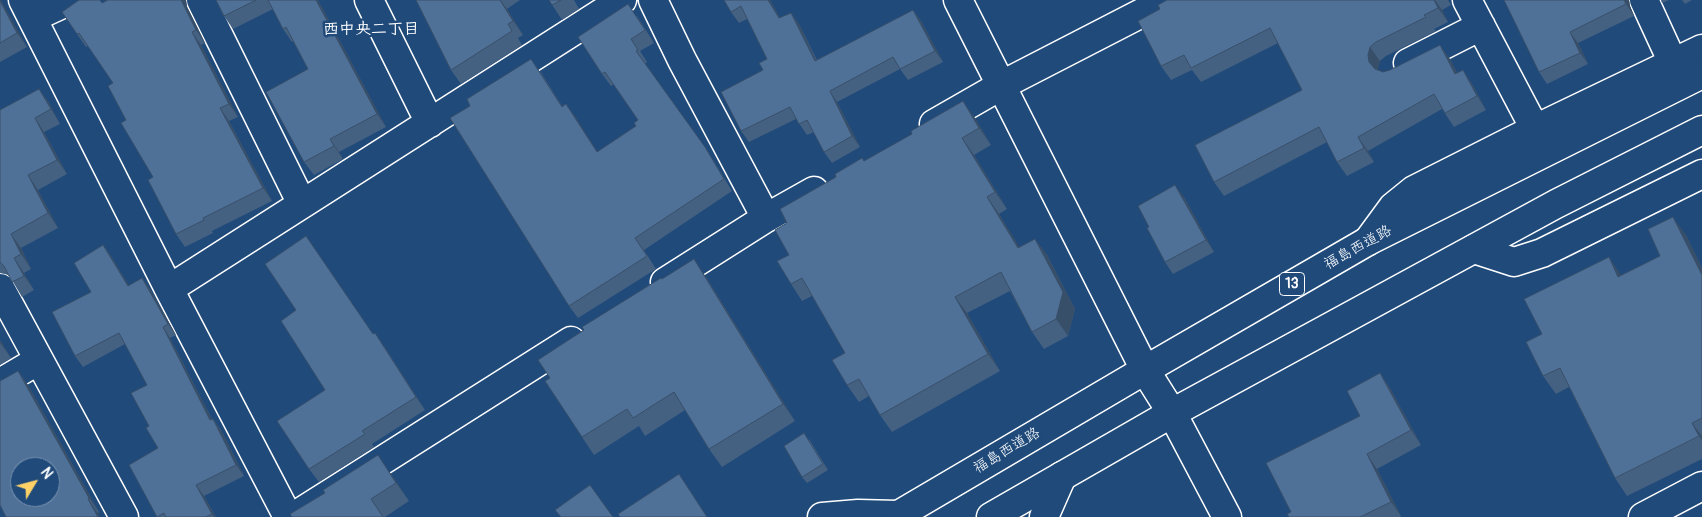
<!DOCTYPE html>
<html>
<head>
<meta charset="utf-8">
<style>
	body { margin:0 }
	#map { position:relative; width:1702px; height:517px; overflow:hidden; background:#1f4a7a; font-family:Pangolin,sans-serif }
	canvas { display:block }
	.north { position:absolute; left:10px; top:457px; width:50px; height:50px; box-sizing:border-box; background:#1f4a7a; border:1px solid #7992af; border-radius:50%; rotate:53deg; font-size:14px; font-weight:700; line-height:20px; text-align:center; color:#fff }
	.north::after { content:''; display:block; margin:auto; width:18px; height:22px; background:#ffd166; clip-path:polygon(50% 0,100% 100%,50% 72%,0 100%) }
</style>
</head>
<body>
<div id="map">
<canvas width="1702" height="517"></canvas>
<div class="north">N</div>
</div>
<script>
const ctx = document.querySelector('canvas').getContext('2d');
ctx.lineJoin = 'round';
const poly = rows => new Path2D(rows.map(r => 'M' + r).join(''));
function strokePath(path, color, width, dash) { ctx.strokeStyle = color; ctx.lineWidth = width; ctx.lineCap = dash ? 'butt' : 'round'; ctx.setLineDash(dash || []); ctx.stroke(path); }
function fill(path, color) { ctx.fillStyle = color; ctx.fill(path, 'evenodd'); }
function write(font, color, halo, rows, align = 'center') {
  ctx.font = font + ' Pangolin,"Klee One",sans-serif'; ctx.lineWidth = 5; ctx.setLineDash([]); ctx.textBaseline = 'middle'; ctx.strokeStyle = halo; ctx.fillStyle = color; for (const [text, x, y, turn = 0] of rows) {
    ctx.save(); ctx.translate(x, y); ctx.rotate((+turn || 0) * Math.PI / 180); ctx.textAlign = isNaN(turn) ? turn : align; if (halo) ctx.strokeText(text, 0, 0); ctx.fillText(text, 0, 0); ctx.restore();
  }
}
const street = poly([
	[23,0,169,289,288,517],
	[201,0,302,204],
	[369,0,430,123],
	[653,0,682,60,766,218],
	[1467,0,1535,129],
	[1644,0,1673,63],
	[32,18,71,0],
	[1408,63,1481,26],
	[934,124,1002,85,1167,0],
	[1368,241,1393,207,1414,190,1535,129,1702,49],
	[1474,249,1514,262,1542,253,1702,174],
	[665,282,766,218,814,191],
	[0,288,124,517],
	[169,289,622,0],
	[0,383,39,360],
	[293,517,571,341],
	[822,517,858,514,898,515],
	[1044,517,1062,476],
	[1643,517,1702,486]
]);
const secondary = poly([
	[958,0,1145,370,1172,413,1227,517]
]);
const highway = poly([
	[895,517,1145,370,1368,241,1702,74],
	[991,517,1172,413,1556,204,1702,130]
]);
strokePath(street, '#fff', 31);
strokePath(secondary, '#fff', 31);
strokePath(highway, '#fff', 31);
strokePath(street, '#1f4a7a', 28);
strokePath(secondary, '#1f4a7a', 28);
strokePath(highway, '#1f4a7a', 28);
fill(poly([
	[0,0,27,47,0,62],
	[108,0,186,0,187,7,205,43,201,45,238,117,229,121,272,201,212,231,213,233,185,247,176,234,153,177,126,120,113,83,88,46,86,47,62,12,102,3],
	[216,0,318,0,386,127,339,152,343,159,314,175,304,162,308,69,293,41,292,42,283,29,273,9,233,29,224,16],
	[416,0,520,0,507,9,523,35,518,38,522,45,461,84,451,70],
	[549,0,574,0,579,9,562,20],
	[724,0,770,0,780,18,791,13,799,24,817,60,913,10,921,21,943,62,908,80,900,69,837,102,860,147,832,163,824,152,814,132,807,135,796,119,749,142,741,131,767,59,747,19,739,23,731,12],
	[1167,0,1448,0,1451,5,1442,10,1448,22,1434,29,1436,31,1386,56,1380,61,1378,69,1378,70,1383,72,1450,59,1457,73,1463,70,1472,84,1486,110,1454,127,1442,109,1368,151,1374,162,1347,176,1337,162,1327,142,1224,196,1214,182,1302,90,1278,43,1201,82,1192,70,1171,80,1161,66,1160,9],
	[1504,0,1629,0,1630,6,1634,16,1578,43,1588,64,1547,84,1539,72],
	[1661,0,1669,0,1662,3],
	[1682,0,1692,0,1685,4],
	[637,16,654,43,640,51,647,62,645,64,713,160,732,191,644,250,656,269,578,318,569,306,540,71,562,106,566,104,597,152,636,126,638,120,614,84,611,86,602,74],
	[39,89,49,103,60,124,44,132,67,174,38,190,58,228,21,248,31,269,24,273,34,290,22,297,9,275,0,273,0,110],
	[975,118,991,145,974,155,1007,209,999,214,1019,247,1035,239,1047,255,1075,309,1068,336,1044,349,1032,332,1010,291,967,313,1000,371,892,432,880,415,869,396,859,402,847,385,845,353,812,296,802,301,791,284,787,223,836,177,862,158,864,161],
	[1184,197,1214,252,1173,274,1165,262,1149,227],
	[1686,235,1702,268,1702,459,1627,496,1615,478,1569,387,1556,394,1543,376,1542,334,1621,275,1660,256],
	[103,245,111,256,129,286,142,278,150,289,176,335,170,338,212,419,213,419,221,430,244,476,204,496,216,517,157,517,158,448,149,426,147,385,125,344,83,367,75,356],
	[706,277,795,421,722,467,709,449,685,410,645,436,639,426,594,455,582,437,550,378,662,279],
	[373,334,384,346,425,410,372,444,374,447,319,482,309,469,325,390],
	[0,340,11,358,0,365],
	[18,371,28,385,99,512,98,513,0,505],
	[1380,373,1390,388,1421,445,1377,469,1401,516,1400,517,1289,517,1291,512,1360,416],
	[809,439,828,470,807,483,802,477],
	[391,474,409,501,385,517,292,517]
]), '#456182');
fill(poly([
	[0,0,1,0,27,47,17,33],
	[181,0,186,0,187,7,205,43,196,30],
	[316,0,318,0,386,127,377,114],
	[500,0,507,9,523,35,513,21],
	[768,0,770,0,787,30,779,18],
	[1434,0,1435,0,1442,10,1448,22,1438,8],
	[1624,0,1629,0,1630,6,1634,16,1626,4],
	[913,10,921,21,943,62,935,51],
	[791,13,799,24,822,73,815,61],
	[192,32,201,45,238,117,229,104],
	[1570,32,1578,43,1588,64,1580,53],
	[1440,45,1450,59,1465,88,1455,74],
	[1370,47,1380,61,1378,69,1379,77,1369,62,1368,55],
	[1463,70,1472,84,1486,110,1477,96],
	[39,89,49,103,60,124],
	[830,91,837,102,860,147,852,136],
	[963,101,975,118,991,145,979,128],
	[566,104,575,116,606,165,597,152],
	[220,108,229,121,272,201,263,188],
	[35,118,44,132,67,174,57,160],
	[1358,137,1368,151,1374,162,1364,148],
	[962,138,974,155,1007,209,995,192],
	[330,139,339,152,343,159,334,146],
	[28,175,38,190,58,228,48,213],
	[1175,185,1184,197,1214,252,1206,240],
	[987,197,999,214,1030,264,1018,248],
	[1673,217,1686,235,1702,268,1702,275],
	[11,234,21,248,31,269,21,254],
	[1035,239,1047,255,1075,309,1068,336,1056,319],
	[103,245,111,256,136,297,128,286],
	[1609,257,1621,275,1631,294,1618,277],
	[14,258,24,273,34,290,24,276],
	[694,259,706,277,795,421,783,404],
	[142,278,150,289,176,335,168,324],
	[955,297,967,313,1000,371,988,354],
	[163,327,170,338,218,431,210,420],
	[375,333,384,346,425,410,416,397],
	[0,340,11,358,0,343],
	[18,371,28,385,99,512,89,498],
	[1380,373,1390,388,1421,445,1411,430],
	[213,419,221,430,244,476,236,465],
	[1692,423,1702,436,1702,440,1699,436],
	[1367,454,1377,469,1401,516,1391,502],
	[378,455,391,474,409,501,396,483],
	[196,485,204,496,216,517,214,517,212,514],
	[88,499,98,513,100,517,98,517]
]), '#384f6a');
const building = poly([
	[79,0,100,0,102,3,108,0,181,0,196,30,192,32,229,104,220,108,263,188,203,218,204,220,176,234,148,180,153,177,121,123,126,120,108,86,113,83,79,33,77,34,62,12,79,0],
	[216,0,256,0,224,16,216,0],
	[268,0,316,0,377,114,330,139,334,146,304,162,266,92,308,69,286,27,283,29,268,0],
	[416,0,500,0,513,21,508,24,512,31,451,70,416,0],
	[549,0,561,0,552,5,549,0],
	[724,0,768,0,779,18,791,13,815,61,913,10,935,51,900,69,893,57,830,91,852,136,824,152,807,120,799,124,790,107,741,131,721,92,763,70,759,63,767,59,741,6,731,12,724,0],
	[1167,0,1434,0,1438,8,1424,15,1426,17,1376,42,1370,47,1368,55,1369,62,1375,69,1383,72,1390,70,1440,45,1455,74,1463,70,1477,96,1445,113,1434,94,1358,137,1364,148,1337,162,1319,127,1214,182,1195,145,1302,90,1270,28,1191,68,1184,55,1161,66,1138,21,1160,9,1158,5,1167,0],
	[1504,0,1624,0,1626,4,1570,32,1580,53,1539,72,1504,0],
	[0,1,17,33,0,43,0,1],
	[628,4,645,30,631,39,638,50,636,51,705,147,724,179,635,238,647,256,569,306,450,118,470,106,467,99,531,59,562,107,566,104,597,152,636,126,634,123,638,120,605,72,602,74,578,37,628,4],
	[39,89,51,109,35,118,57,160,28,175,48,213,11,234,21,254,14,258,24,276,12,282,4,266,0,262,0,110,39,89],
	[963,101,979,128,962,138,995,192,987,197,1018,248,1035,239,1063,292,1056,319,1032,332,1001,272,955,297,988,354,880,415,859,379,847,385,832,360,845,353,802,278,791,284,777,261,789,255,775,230,787,223,780,209,836,177,835,174,862,158,864,161,912,134,911,131,963,101],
	[1175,185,1206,240,1165,262,1147,228,1149,227,1138,206,1175,185],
	[1673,217,1702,275,1702,418,1692,423,1699,436,1615,478,1560,368,1543,376,1526,342,1542,334,1524,299,1609,257,1618,277,1660,256,1648,229,1673,217],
	[306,236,373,334,375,333,416,397,362,431,365,434,309,469,277,421,325,390,281,321,296,310,265,264,306,236],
	[103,245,128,286,142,278,168,324,163,327,210,420,213,419,236,465,196,485,212,514,206,517,166,517,164,513,157,517,129,465,158,448,146,428,149,426,131,393,147,385,119,333,75,356,52,312,91,292,74,263,103,245],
	[694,259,783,404,709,449,674,392,633,418,627,409,582,437,545,381,550,378,538,360,584,330,582,327,661,278,662,279,694,259],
	[18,371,89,498,88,499,98,517,6,517,0,505,0,381,18,371],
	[20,467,50,467,50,497,20,497,20,467],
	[1380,373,1411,430,1367,454,1391,502,1360,517,1289,517,1287,514,1291,512,1266,463,1360,416,1347,391,1380,373],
	[804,433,823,464,802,477,784,446,804,433],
	[378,455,396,483,371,499,383,517,292,517,290,514,325,493,323,490,378,455],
	[679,474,707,517,620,517,618,514,679,474],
	[590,485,613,517,561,517,555,510,590,485]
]);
fill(building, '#507197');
strokePath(building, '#384f6a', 1);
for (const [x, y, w] of [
	[1292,284,25]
]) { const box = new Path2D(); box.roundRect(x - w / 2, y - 11.5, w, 23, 4); ctx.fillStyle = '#1f4a7a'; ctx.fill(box); strokePath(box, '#fff', 1); }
write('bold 14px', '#fff', null, [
	["13",1292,284]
]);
write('15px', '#fff', '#1f4a7a', [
	["福島西道路",1358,248,-29],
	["福島西道路",1007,451,-31]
]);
write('bold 16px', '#fff', '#1f4a7a', [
	["西中央二丁目",371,30]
]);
</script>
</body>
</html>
